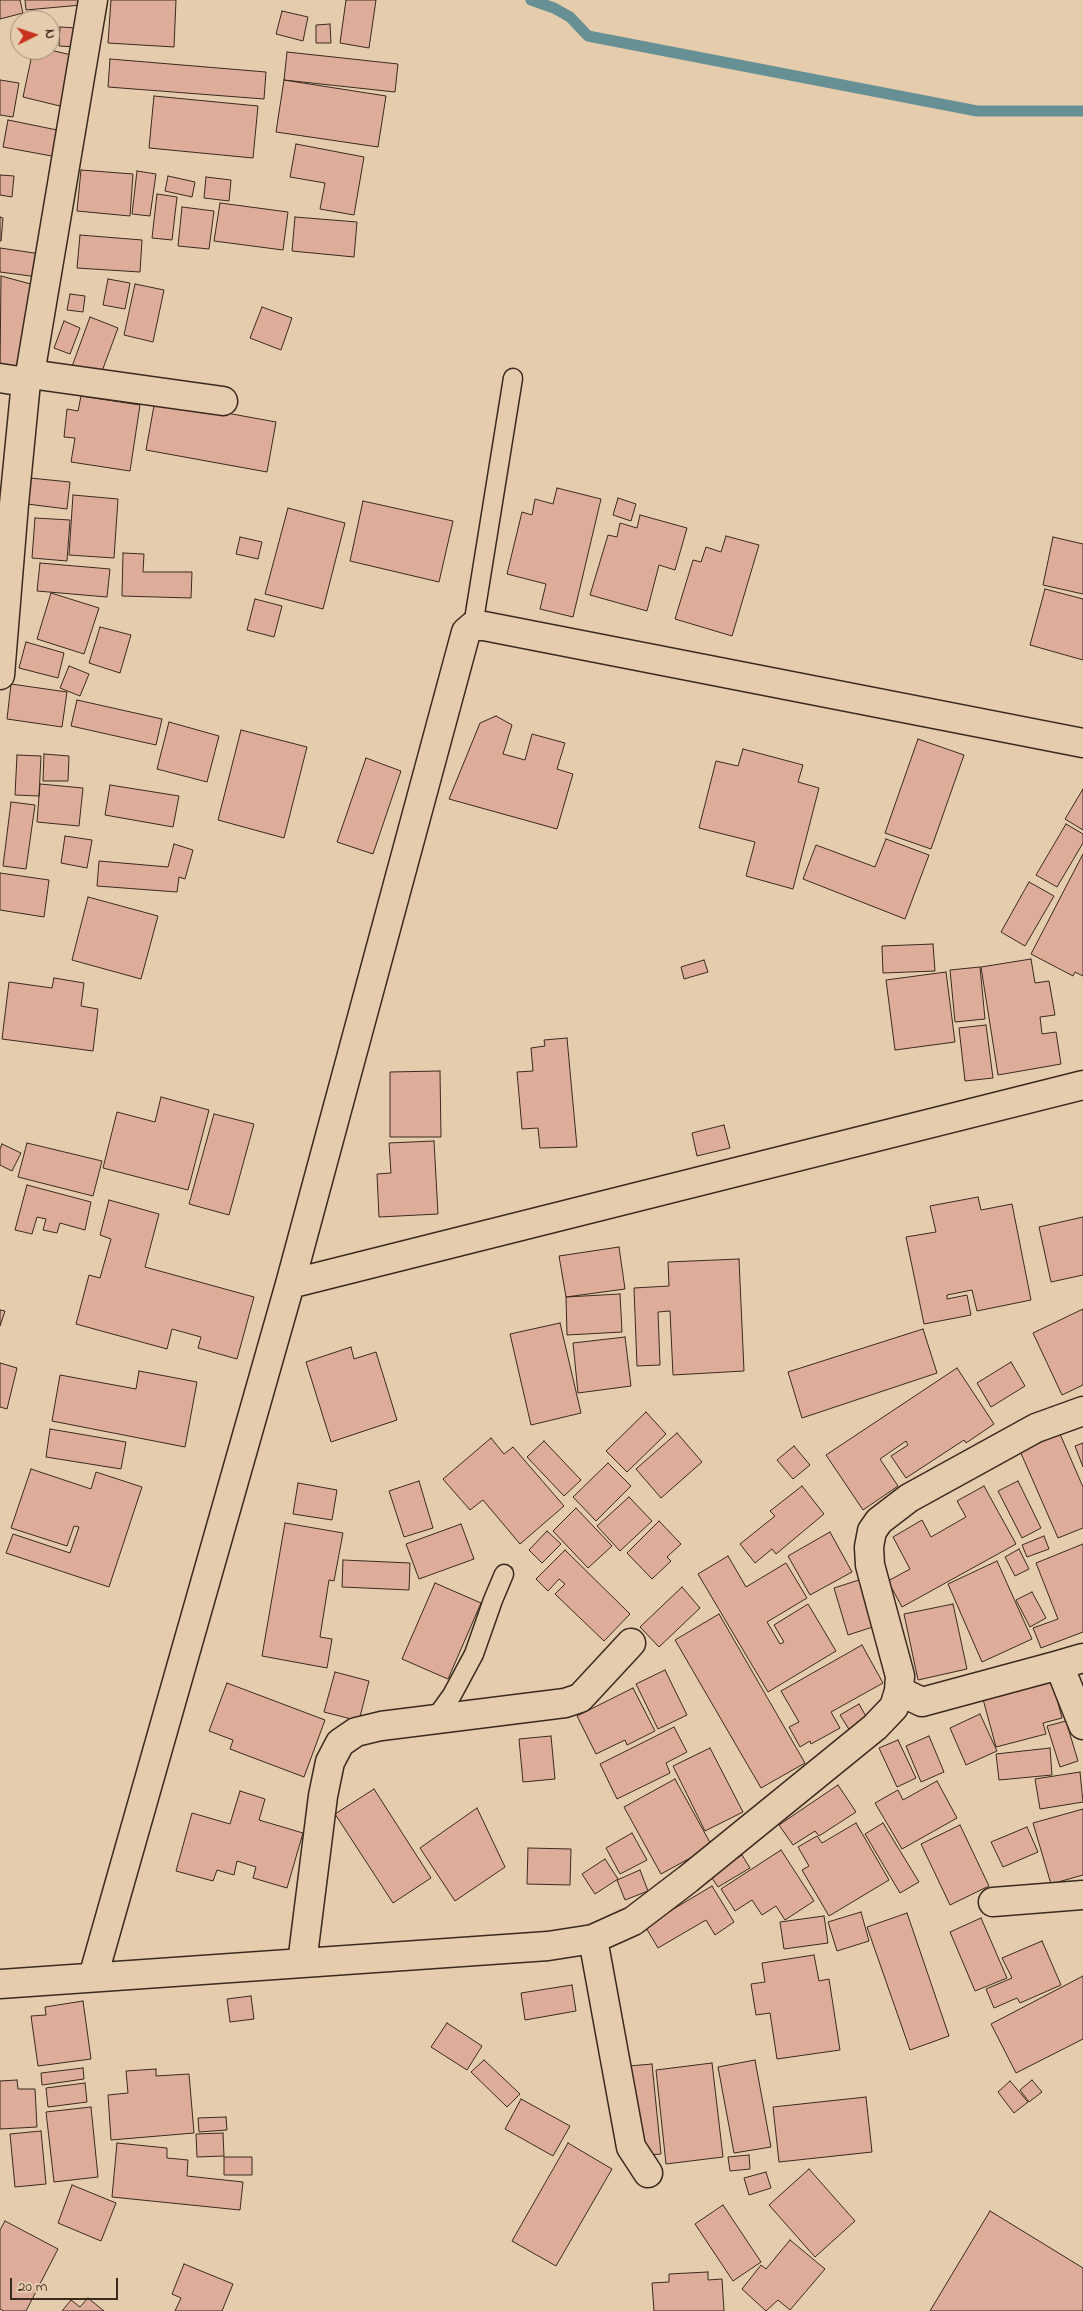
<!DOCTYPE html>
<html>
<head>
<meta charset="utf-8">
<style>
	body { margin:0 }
	#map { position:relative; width:1083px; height:2311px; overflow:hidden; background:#e5ccad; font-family:"Indie Flower",sans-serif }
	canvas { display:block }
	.north { position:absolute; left:10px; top:10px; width:50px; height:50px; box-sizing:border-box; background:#e5ccad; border:1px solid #a18b74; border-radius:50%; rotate:86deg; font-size:14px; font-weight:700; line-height:20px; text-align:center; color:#3b2a1e }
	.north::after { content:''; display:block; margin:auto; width:18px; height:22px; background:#c8321e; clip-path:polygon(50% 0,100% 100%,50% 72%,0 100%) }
	.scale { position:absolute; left:10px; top:2278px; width:108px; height:22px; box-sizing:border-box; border:2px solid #3b2a1e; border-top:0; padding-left:6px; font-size:15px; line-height:18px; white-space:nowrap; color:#3b2a1e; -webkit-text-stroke:4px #e5ccad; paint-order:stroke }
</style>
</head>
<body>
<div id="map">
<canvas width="1083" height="2311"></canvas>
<div class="north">N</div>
<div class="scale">20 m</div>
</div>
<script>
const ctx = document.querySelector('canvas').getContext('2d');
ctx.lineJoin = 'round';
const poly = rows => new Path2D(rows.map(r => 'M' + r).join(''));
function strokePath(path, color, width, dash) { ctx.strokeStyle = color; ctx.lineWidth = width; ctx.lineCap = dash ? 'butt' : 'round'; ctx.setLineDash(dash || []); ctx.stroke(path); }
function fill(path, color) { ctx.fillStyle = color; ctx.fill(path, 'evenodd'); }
strokePath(poly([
	[531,0,554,8,570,17,588,36,977,111,1083,111]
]), '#679094', 11);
const building = poly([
	[0,0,20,0,23,13,0,19,0,0],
	[25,0,81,0,81,5,26,10,25,0],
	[111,0,176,0,174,47,108,43,111,0],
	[346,0,376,0,369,48,340,43,346,0],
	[282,11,308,17,303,41,276,34,282,11],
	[330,24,331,43,316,43,316,25,330,24],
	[50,27,53,27,53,44,50,44,50,27],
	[60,27,78,28,77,47,59,46,60,27],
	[33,50,50,50,80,57,68,108,23,97,33,50],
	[287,52,398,64,395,92,284,80,287,52],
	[110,59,266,72,264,99,108,87,110,59],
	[0,80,19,83,13,117,0,115,0,80],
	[284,80,386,96,378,147,276,132,284,80],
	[154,96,258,106,253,158,149,148,154,96],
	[8,120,62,131,57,157,3,147,8,120],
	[296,144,364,157,354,215,320,209,325,183,290,177,296,144],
	[81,170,133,174,130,216,77,211,81,170],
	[137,171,156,174,150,216,132,214,137,171],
	[0,175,14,176,12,197,0,195,0,175],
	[168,176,195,182,192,197,165,191,168,176],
	[206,177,231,180,229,201,204,198,206,177],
	[157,194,177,197,172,240,152,238,157,194],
	[220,203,288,212,283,250,214,241,220,203],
	[182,207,214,211,209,249,178,246,182,207],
	[0,217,3,218,1,241,0,241,0,217],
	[295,217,357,222,354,257,292,251,295,217],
	[80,235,142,240,140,272,77,268,80,235],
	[0,248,41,254,38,277,0,272,0,248],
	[1,276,38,286,15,375,0,371,1,276],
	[108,279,130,283,125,309,103,305,108,279],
	[135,284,164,290,153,342,124,335,135,284],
	[70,294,85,296,83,312,67,310,70,294],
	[262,307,292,318,281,350,250,338,262,307],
	[90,317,118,328,98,382,70,372,90,317],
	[64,321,80,328,70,354,54,348,64,321],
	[81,396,140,405,130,471,71,462,75,438,64,437,67,409,78,411,81,396],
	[155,400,276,422,267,472,146,450,155,400],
	[30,478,70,482,67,509,27,504,30,478],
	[557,488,601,499,573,617,540,609,546,584,507,574,522,512,532,515,535,499,553,504,557,488],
	[73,495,118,499,114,558,69,555,73,495],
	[618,498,636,504,631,521,613,515,618,498],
	[363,501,453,521,439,582,350,561,363,501],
	[288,508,345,523,323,609,265,594,288,508],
	[640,515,687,528,675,570,659,565,647,611,590,595,608,535,617,537,620,523,637,528,640,515],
	[35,518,70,520,67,561,32,558,35,518],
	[726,536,759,545,732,636,675,619,693,560,701,562,706,547,721,552,726,536],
	[240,537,262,542,258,559,236,554,240,537],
	[1053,537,1083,544,1083,594,1043,585,1053,537],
	[123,553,144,554,143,572,192,572,191,598,122,596,123,553],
	[40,563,110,569,107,597,37,591,40,563],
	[1045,589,1083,599,1083,660,1030,645,1045,589],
	[51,593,99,608,84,654,37,639,51,593],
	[255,599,282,606,274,637,247,630,255,599],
	[100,627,131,635,120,673,89,663,100,627],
	[26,642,64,653,58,678,19,668,26,642],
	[69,666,89,674,80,696,60,688,69,666],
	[11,684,67,692,62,727,7,719,11,684],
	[77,700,162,719,156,745,71,726,77,700],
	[496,716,512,725,503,754,525,760,532,734,565,743,557,769,573,774,557,829,449,799,480,723,496,716],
	[169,722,219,736,207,782,157,769,169,722],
	[241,730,307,747,284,838,218,820,241,730],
	[918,739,964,755,931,849,885,833,918,739],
	[743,749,803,765,798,782,819,788,793,889,746,876,755,842,699,828,716,761,738,766,743,749],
	[44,754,69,756,68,781,43,781,44,754],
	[17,755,41,756,39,796,15,795,17,755],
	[366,758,401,771,373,854,337,842,366,758],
	[40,784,83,788,79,826,37,822,40,784],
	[110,785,179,796,173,827,105,815,110,785],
	[1083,789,1083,830,1065,819,1083,789],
	[11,802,35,805,26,869,3,866,11,802],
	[1066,824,1083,834,1083,843,1057,887,1036,875,1066,824],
	[65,836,92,840,87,868,61,863,65,836],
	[886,839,929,855,905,919,803,879,816,845,875,867,886,839],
	[174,844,193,850,185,879,179,877,177,892,97,886,99,861,168,867,174,844],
	[1083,854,1083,976,1075,972,1073,976,1031,954,1083,854],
	[0,873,49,880,44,917,0,910,0,873],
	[1029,882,1054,896,1025,946,1001,932,1029,882],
	[88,897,158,916,141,979,72,960,88,897],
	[933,944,935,971,883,973,882,946,933,944],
	[1031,959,1035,983,1049,981,1055,1015,1040,1017,1042,1034,1056,1032,1061,1064,998,1075,981,967,1031,959],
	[704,960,708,972,684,979,681,967,704,960],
	[980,967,985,1019,955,1022,950,970,980,967],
	[946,972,955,1042,895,1050,886,980,946,972],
	[54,978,84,983,81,1006,98,1009,93,1051,2,1039,9,982,52,988,54,978],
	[986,1025,993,1078,965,1081,959,1028,986,1025],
	[567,1038,577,1147,540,1148,538,1128,522,1129,517,1072,533,1071,531,1048,545,1046,544,1040,567,1038],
	[440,1071,441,1137,390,1137,390,1072,440,1071],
	[161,1097,209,1110,188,1190,103,1168,117,1112,155,1122,161,1097],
	[214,1114,254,1124,229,1215,189,1204,214,1114],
	[724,1125,730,1148,697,1156,692,1133,724,1125],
	[434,1141,438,1214,379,1217,377,1174,391,1173,389,1143,434,1141],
	[27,1143,102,1161,93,1196,18,1177,27,1143],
	[2,1144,21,1153,12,1171,0,1165,0,1149,2,1144],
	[27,1185,91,1202,85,1230,60,1223,57,1233,43,1230,46,1219,37,1217,32,1234,15,1230,27,1185],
	[978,1197,981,1210,1012,1204,1031,1300,977,1311,972,1290,947,1295,947,1299,967,1295,971,1315,924,1324,906,1237,936,1232,930,1206,978,1197],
	[109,1200,159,1214,145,1267,254,1297,237,1359,198,1348,201,1337,172,1329,167,1349,76,1324,89,1275,100,1278,111,1239,100,1235,109,1200],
	[1083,1217,1083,1275,1051,1282,1039,1227,1083,1217],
	[619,1247,625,1289,566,1297,559,1256,619,1247],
	[739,1259,744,1371,673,1375,670,1311,658,1312,660,1365,637,1366,634,1288,669,1286,668,1262,739,1259],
	[620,1294,622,1332,567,1335,566,1297,620,1294],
	[1083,1309,1083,1385,1062,1395,1033,1333,1083,1309],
	[0,1310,5,1311,0,1326,0,1310],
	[560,1323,581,1413,531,1425,510,1334,560,1323],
	[923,1329,937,1373,802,1418,788,1372,923,1329],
	[625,1337,631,1386,578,1393,573,1343,625,1337],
	[351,1347,354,1359,376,1352,397,1420,331,1442,306,1362,351,1347],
	[1011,1362,1025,1386,991,1407,977,1383,1011,1362],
	[0,1363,17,1368,7,1409,0,1407,0,1363],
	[957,1368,994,1424,966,1443,964,1440,906,1478,891,1456,908,1445,906,1441,880,1459,898,1486,863,1510,826,1455,957,1368],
	[139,1371,197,1382,185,1447,52,1421,60,1375,136,1389,139,1371],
	[646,1412,666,1434,627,1472,606,1451,646,1412],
	[50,1429,126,1442,121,1469,46,1457,50,1429],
	[677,1433,702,1462,661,1498,636,1469,677,1433],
	[1060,1434,1083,1487,1083,1528,1058,1538,1020,1451,1060,1434],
	[491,1438,504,1454,513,1447,564,1506,520,1544,483,1500,470,1510,443,1479,491,1438],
	[544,1441,581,1480,564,1496,527,1457,544,1441],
	[1083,1443,1083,1467,1075,1446,1083,1443],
	[794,1446,810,1465,793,1479,777,1460,794,1446],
	[608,1463,631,1486,596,1521,573,1497,608,1463],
	[31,1469,91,1489,96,1472,142,1487,109,1587,6,1553,13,1534,70,1553,79,1527,74,1526,67,1546,11,1528,31,1469],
	[419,1481,433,1528,404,1537,389,1491,419,1481],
	[1018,1481,1041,1528,1022,1538,998,1491,1018,1481],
	[298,1483,337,1490,332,1520,293,1514,298,1483],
	[802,1486,824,1514,776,1554,772,1549,755,1563,740,1544,775,1516,770,1511,802,1486],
	[984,1486,1016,1544,902,1607,888,1581,910,1569,893,1537,922,1520,931,1537,966,1517,957,1501,984,1486],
	[629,1497,652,1521,620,1551,597,1526,629,1497],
	[576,1508,612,1546,588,1568,553,1531,576,1508],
	[659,1521,681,1544,667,1557,671,1561,652,1579,627,1553,659,1521],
	[285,1523,343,1533,334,1581,329,1580,320,1637,332,1639,327,1668,262,1656,285,1523],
	[461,1524,474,1559,419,1579,406,1544,461,1524],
	[547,1531,561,1544,542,1563,529,1550,547,1531],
	[830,1532,852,1572,810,1595,788,1556,830,1532],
	[1044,1536,1049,1549,1027,1557,1022,1545,1044,1536],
	[1083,1544,1083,1632,1041,1648,1033,1628,1058,1619,1036,1563,1083,1544],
	[1019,1549,1029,1569,1015,1576,1005,1557,1019,1549],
	[565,1550,630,1614,604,1641,555,1594,565,1584,559,1579,548,1591,536,1579,565,1550],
	[728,1556,746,1587,786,1563,807,1598,767,1622,780,1644,784,1642,774,1625,808,1604,836,1651,768,1692,698,1574,728,1556],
	[343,1560,410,1563,409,1590,342,1587,343,1560],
	[997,1561,1032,1639,982,1662,948,1584,997,1561],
	[862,1579,876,1626,848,1635,834,1588,862,1579],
	[435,1583,481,1603,448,1679,402,1659,435,1583],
	[682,1587,700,1608,659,1647,640,1627,682,1587],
	[1032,1592,1046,1618,1030,1627,1016,1600,1032,1592],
	[953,1604,967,1669,918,1680,904,1614,953,1604],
	[719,1614,805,1763,761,1788,675,1640,719,1614],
	[862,1645,883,1683,831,1712,840,1728,811,1744,810,1741,800,1747,789,1727,799,1722,781,1691,862,1645],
	[665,1670,687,1715,658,1729,636,1684,665,1670],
	[335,1672,369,1681,359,1721,324,1712,335,1672],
	[1052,1680,1062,1718,1043,1723,1046,1734,996,1747,983,1699,1052,1680],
	[227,1683,325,1720,304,1777,230,1749,233,1740,209,1731,227,1683],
	[633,1688,655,1731,627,1745,625,1740,596,1754,577,1716,633,1688],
	[859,1704,868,1720,850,1731,840,1715,859,1704],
	[980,1714,997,1751,966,1765,950,1728,980,1714],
	[1066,1721,1078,1761,1060,1767,1047,1726,1066,1721],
	[674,1727,687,1752,666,1763,670,1773,617,1799,600,1764,674,1727],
	[551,1736,555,1779,523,1782,519,1739,551,1736],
	[929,1736,944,1772,921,1782,906,1746,929,1736],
	[898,1740,916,1778,897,1787,879,1748,898,1740],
	[710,1748,743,1812,705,1831,673,1766,710,1748],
	[1050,1748,1052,1775,999,1780,996,1754,1050,1748],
	[1080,1772,1083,1802,1040,1809,1035,1779,1080,1772],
	[675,1779,712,1846,661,1874,624,1807,675,1779],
	[937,1781,957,1818,902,1849,875,1803,898,1790,903,1800,937,1781],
	[838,1785,856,1812,819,1836,815,1831,793,1845,779,1825,838,1785],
	[374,1789,431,1878,393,1903,335,1814,374,1789],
	[240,1791,265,1799,259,1820,303,1833,287,1888,253,1878,256,1867,237,1861,234,1875,217,1870,213,1881,176,1871,192,1813,230,1824,240,1791],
	[477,1808,505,1867,455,1901,420,1848,477,1808],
	[1083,1809,1083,1875,1051,1884,1033,1823,1083,1809],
	[856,1823,889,1880,829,1916,802,1870,809,1866,798,1847,817,1836,822,1843,856,1823],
	[883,1823,919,1882,900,1893,865,1834,883,1823],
	[960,1825,989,1886,950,1905,921,1844,960,1825],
	[1027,1827,1038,1852,1003,1867,991,1842,1027,1827],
	[632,1833,647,1860,620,1874,606,1848,632,1833],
	[528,1848,571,1849,570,1885,527,1884,528,1848],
	[781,1850,814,1901,785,1920,776,1906,762,1915,752,1900,735,1911,721,1889,781,1850],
	[742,1855,750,1868,718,1887,710,1875,742,1855],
	[605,1859,618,1879,595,1894,582,1874,605,1859],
	[640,1870,648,1891,625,1900,617,1880,640,1870],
	[712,1886,734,1922,715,1935,706,1920,658,1948,645,1926,712,1886],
	[861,1912,869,1941,837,1951,828,1922,861,1912],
	[907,1913,949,2036,910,2050,867,1927,907,1913],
	[824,1916,828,1943,784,1949,780,1922,824,1916],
	[981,1918,1007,1978,975,1991,950,1932,981,1918],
	[1042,1941,1061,1985,1020,2003,1017,1998,994,2008,986,1989,1012,1978,1002,1958,1042,1941],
	[814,1955,819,1981,829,1979,840,2050,777,2059,770,2013,756,2015,751,1984,765,1982,762,1963,814,1955],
	[1083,1976,1083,2039,1016,2073,991,2024,1083,1976],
	[572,1985,576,2011,525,2020,521,1993,572,1985],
	[251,1996,254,2019,230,2022,227,1999,251,1996],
	[83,2001,91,2059,38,2066,31,2016,46,2015,45,2007,83,2001],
	[447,2023,482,2046,467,2070,431,2047,447,2023],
	[484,2060,520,2094,507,2107,471,2072,484,2060],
	[755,2060,771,2147,734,2153,718,2067,755,2060],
	[712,2063,723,2157,666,2164,656,2070,712,2063],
	[652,2064,661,2154,637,2156,629,2066,652,2064],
	[83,2068,84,2079,42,2085,41,2073,83,2068],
	[156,2069,156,2076,189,2074,194,2133,111,2140,108,2095,128,2093,126,2071,156,2069],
	[17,2080,18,2089,35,2089,37,2127,0,2129,0,2081,17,2080],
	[1032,2080,1042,2092,1029,2102,1020,2090,1032,2080],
	[1010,2081,1028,2102,1014,2113,998,2092,1010,2081],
	[85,2083,87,2102,48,2107,46,2088,85,2083],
	[866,2097,872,2152,779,2162,773,2107,866,2097],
	[521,2099,570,2126,553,2156,505,2129,521,2099],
	[91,2107,98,2177,54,2182,46,2112,91,2107],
	[226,2117,227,2130,199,2132,198,2118,226,2117],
	[41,2131,46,2184,15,2187,10,2134,41,2131],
	[223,2133,224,2156,197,2157,196,2134,223,2133],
	[117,2143,167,2148,167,2158,188,2160,187,2176,243,2182,240,2210,112,2197,117,2143],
	[568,2143,612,2169,556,2266,512,2241,568,2143],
	[749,2155,750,2169,730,2171,728,2157,749,2155],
	[224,2157,252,2157,252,2175,224,2175,224,2157],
	[809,2169,855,2221,815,2257,769,2205,809,2169],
	[766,2172,771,2188,749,2195,744,2178,766,2172],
	[72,2185,116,2203,101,2241,58,2223,72,2185],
	[723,2205,761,2262,733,2281,695,2224,723,2205],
	[990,2211,1083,2268,1083,2311,930,2311,990,2211],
	[5,2221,58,2249,26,2311,4,2311,0,2309,0,2230,5,2221],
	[790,2240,825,2269,790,2310,778,2300,766,2311,742,2289,761,2265,766,2269,790,2240],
	[184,2264,233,2284,222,2311,175,2311,181,2298,172,2294,184,2264],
	[708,2272,708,2280,722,2279,724,2311,654,2311,652,2283,669,2282,669,2274,708,2272],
	[88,2298,104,2311,62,2311,71,2300,80,2307,88,2298]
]);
fill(building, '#dead99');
strokePath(building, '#3b2a1e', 1);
const lane = poly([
	[473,626,513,378],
	[434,1720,452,1695,474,1654,493,1600,504,1574]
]);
const street = poly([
	[30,374,223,401],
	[0,378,26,382],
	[0,675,14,504,26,382,30,374,93,0],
	[290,1284,1083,1085],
	[1059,1665,1083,1658],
	[899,1691,922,1702,1059,1665,1083,1725],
	[993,1902,1083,1895],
	[593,1939,631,2147,648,2173],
	[302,1963,323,1796,330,1762,340,1743,356,1732,381,1726,565,1703,580,1698,631,1643],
	[93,1977,290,1284,466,632,473,626,484,626,1083,743],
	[0,1984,548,1946,593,1939,633,1921,688,1879,875,1727,894,1707,899,1691,900,1676,870,1565,869,1547,872,1531,879,1521,909,1498,1036,1428,1083,1411]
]);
strokePath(lane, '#3b2a1e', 21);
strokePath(street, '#3b2a1e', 31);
strokePath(lane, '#e5ccad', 18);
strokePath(street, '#e5ccad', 28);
</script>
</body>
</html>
